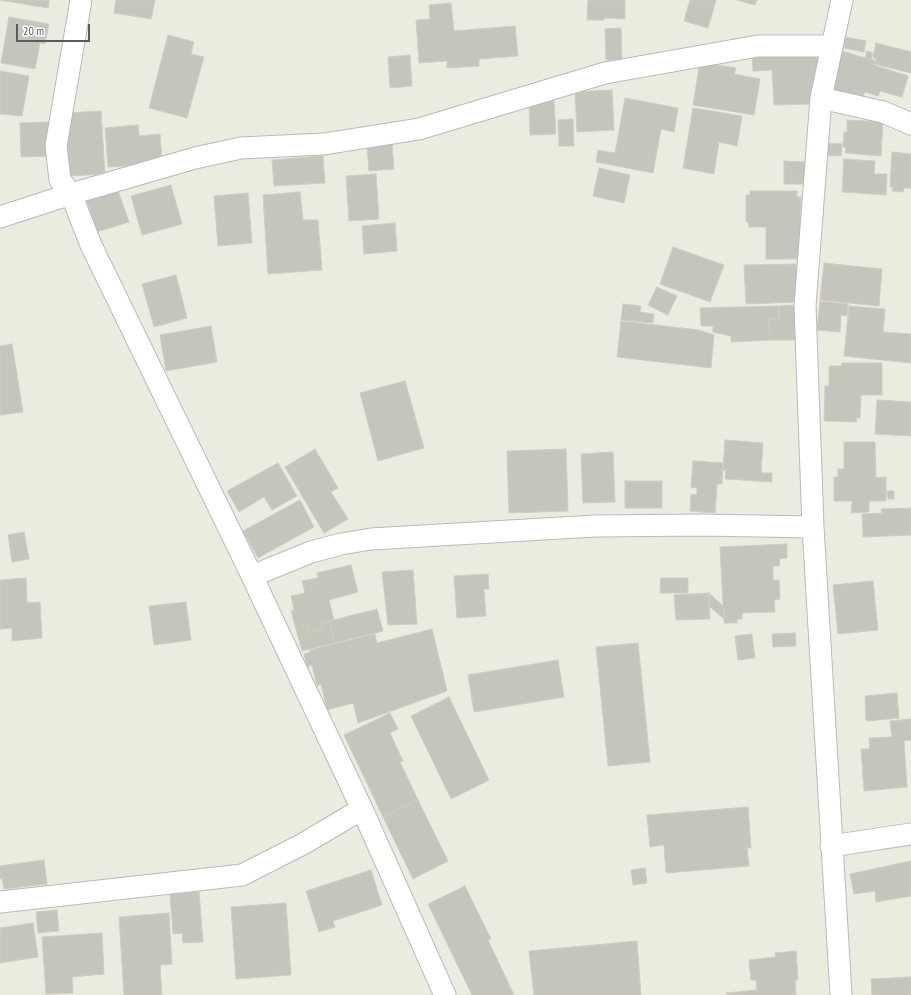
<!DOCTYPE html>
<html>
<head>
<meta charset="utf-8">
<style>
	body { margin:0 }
	#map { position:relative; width:911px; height:995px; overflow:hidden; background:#ecebe0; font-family:"PT Sans Narrow",sans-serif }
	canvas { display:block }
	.scale { position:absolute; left:16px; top:24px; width:74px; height:18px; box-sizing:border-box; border:2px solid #595b61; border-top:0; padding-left:5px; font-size:12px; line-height:14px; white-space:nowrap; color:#595b61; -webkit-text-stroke:3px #fff; paint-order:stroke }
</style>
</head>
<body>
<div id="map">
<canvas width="911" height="995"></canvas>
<div class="scale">20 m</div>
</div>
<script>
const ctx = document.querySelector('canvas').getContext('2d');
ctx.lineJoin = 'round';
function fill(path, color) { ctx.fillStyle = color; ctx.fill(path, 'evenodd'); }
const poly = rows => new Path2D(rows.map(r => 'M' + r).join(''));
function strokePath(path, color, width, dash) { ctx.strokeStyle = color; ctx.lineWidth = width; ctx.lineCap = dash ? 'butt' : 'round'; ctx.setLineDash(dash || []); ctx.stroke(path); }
const building = poly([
	[0,0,49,0,48,8,0,0],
	[116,0,155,0,151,19,114,13,116,0],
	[588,0,625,0,625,19,604,18,604,20,587,20,588,0],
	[690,0,716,0,708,28,684,21,690,0],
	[737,0,757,0,755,5,737,0],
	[451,3,454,31,515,26,518,56,479,59,479,66,447,68,447,61,419,63,416,20,430,19,429,5,451,3],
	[9,17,49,24,45,44,40,43,35,69,1,63,9,17],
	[621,28,622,60,606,60,605,29,621,28],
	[168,35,194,42,191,54,204,57,187,118,149,108,168,35],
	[845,37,866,41,864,52,844,48,845,37],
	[876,43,911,52,911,73,875,64,877,59,873,58,876,43],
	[842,51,865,58,867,51,873,53,871,59,876,61,874,65,908,76,902,97,880,91,878,96,865,92,862,100,831,91,842,51],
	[810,52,817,57,818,72,815,72,816,92,810,92,811,104,774,105,772,70,753,71,752,55,810,52],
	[410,55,412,86,390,88,388,57,410,55],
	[700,62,736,68,734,74,760,79,754,115,693,105,700,62],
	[0,71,29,76,22,116,0,114,0,71],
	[612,90,614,130,577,132,575,92,612,90],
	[625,98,678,108,674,132,661,129,653,173,596,162,598,150,615,153,625,98],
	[554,101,556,134,530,135,529,102,554,101],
	[693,108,742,116,737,146,719,142,714,174,683,168,693,108],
	[101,111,105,174,69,176,65,113,101,111],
	[573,119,574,146,559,146,558,120,573,119],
	[847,120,883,122,881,156,845,153,846,147,843,147,844,132,847,132,847,120],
	[48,122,50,156,21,157,20,123,48,122],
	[138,125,139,136,160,134,162,160,143,161,143,165,108,167,105,128,138,125],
	[826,143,842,144,841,156,825,155,826,143],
	[392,144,394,169,369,171,367,146,392,144],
	[892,152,911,154,911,188,904,188,903,192,892,191,893,187,890,187,892,152],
	[323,156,325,183,274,186,272,160,323,156],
	[844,159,875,161,874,174,887,174,886,195,842,192,844,159],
	[784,161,805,162,805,184,784,184,784,161],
	[599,168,630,175,624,203,593,196,599,168],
	[376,174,379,219,349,221,346,176,376,174],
	[171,185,182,224,142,235,131,196,171,185],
	[117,188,129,222,97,232,86,198,117,188],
	[750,191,797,191,797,197,801,197,800,259,766,259,766,227,749,227,748,222,746,222,746,195,750,195,750,191],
	[300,192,303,220,318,220,322,270,268,274,263,195,300,192],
	[248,193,252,243,218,246,214,196,248,193],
	[395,223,397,251,364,254,362,226,395,223],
	[673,247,724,265,710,302,660,284,673,247],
	[824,263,882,269,879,306,820,300,824,263],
	[796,264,798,302,746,304,744,265,796,264],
	[176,275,187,318,154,327,142,284,176,275],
	[657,287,677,296,668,315,648,305,657,287],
	[820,301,848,304,847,316,841,315,840,332,817,330,820,301],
	[623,304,641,306,640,312,654,314,653,323,621,320,623,304],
	[796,305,797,340,770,340,769,319,779,319,779,306,796,305],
	[779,306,779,319,769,319,770,340,731,342,731,336,713,332,713,326,701,326,700,308,779,306],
	[849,306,885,309,883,332,911,334,911,363,844,356,849,306],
	[621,321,699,330,714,335,711,368,617,357,621,321],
	[211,326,217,362,166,371,160,335,211,326],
	[12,344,23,412,0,415,0,346,12,344],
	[842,363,882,363,882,395,861,395,860,418,856,418,857,422,824,421,825,386,829,386,829,366,842,366,842,363],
	[405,381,424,448,378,461,360,393,405,381],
	[877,400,911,402,911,436,875,434,877,400],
	[725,440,763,443,761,473,772,473,772,482,725,479,726,470,723,470,725,440],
	[844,442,875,442,876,478,886,477,886,501,869,501,869,512,851,513,852,501,834,501,834,477,838,477,838,469,844,469,844,442],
	[315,449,338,488,331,492,348,519,324,533,285,467,315,449],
	[566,449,568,511,509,513,507,451,566,449],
	[613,452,615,502,583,503,581,454,613,452],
	[693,461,723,463,722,484,717,484,715,513,690,511,691,494,697,495,697,488,691,487,693,461],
	[278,463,297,496,272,510,264,497,239,512,227,491,278,463],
	[625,481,662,481,662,508,625,508,625,481],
	[887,491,894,491,894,499,888,499,887,491],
	[300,500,314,527,258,558,243,531,300,500],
	[911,508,911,535,863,537,862,514,882,513,881,509,911,508],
	[24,532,29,559,12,562,8,535,24,532],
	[787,544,787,558,779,559,780,566,773,566,773,580,779,580,780,599,774,600,775,612,742,613,742,619,737,619,737,623,724,623,720,547,787,544],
	[351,565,358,592,329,600,334,620,321,623,323,630,309,633,307,626,296,629,291,611,294,610,291,596,305,593,302,581,318,578,317,573,351,565],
	[413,570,417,624,388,625,382,572,413,570],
	[488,574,489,589,484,589,486,616,457,618,454,576,488,574],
	[26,578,27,603,40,602,42,638,12,641,12,628,0,629,0,580,26,578],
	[661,578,688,578,688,593,660,593,661,578],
	[873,581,878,630,838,634,833,585,873,581],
	[709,593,724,607,724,619,709,606,709,593],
	[709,593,710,619,676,620,674,595,709,593],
	[186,602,191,640,154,645,149,606,186,602],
	[377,609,383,631,335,643,329,621,377,609],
	[329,621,335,643,302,651,296,629,307,626,309,633,323,630,321,623,329,621],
	[432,629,447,691,358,723,353,703,327,710,321,684,317,686,312,665,307,667,304,654,310,652,310,650,375,634,377,643,432,629],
	[795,633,796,646,773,647,772,634,795,633],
	[752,634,755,658,738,660,735,636,752,634],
	[638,643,650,762,608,766,596,647,638,643],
	[558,660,564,697,474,712,468,675,558,660],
	[897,693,899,718,866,721,865,696,897,693],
	[449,697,489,780,451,799,411,716,449,697],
	[390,713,398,729,390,733,403,761,400,762,418,800,383,817,344,735,390,713],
	[911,719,911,740,904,741,907,787,864,791,861,749,870,749,869,738,892,737,890,721,911,719],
	[418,800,448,861,413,879,383,817,418,800],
	[748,807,751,848,747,848,749,866,666,873,664,845,650,847,647,815,748,807],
	[44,860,47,884,4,889,2,878,0,879,0,866,44,860],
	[911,861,911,896,876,902,875,891,854,894,850,874,911,861],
	[645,868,647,883,633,885,631,870,645,868],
	[371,870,382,905,333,921,335,927,319,932,306,891,371,870],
	[465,886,491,939,488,940,514,995,472,995,428,904,465,886],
	[199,892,203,942,183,943,182,933,173,934,170,894,199,892],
	[286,903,291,975,236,979,231,907,286,903],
	[57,910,59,931,38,933,36,912,57,910],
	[169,913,172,964,160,965,162,995,124,995,119,917,169,913],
	[33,923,38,957,0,963,0,928,33,923],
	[102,933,104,974,72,977,73,993,46,994,42,937,102,933],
	[637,941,641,995,534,995,529,951,637,941],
	[796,951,798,980,795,980,796,995,727,995,726,993,757,990,756,980,751,980,749,960,776,957,775,953,796,951],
	[911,977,911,995,872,995,871,979,911,977]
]);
fill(building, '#c6c5bd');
strokePath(building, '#d0cdbe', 1);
const street = poly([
	[81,0,56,146,60,180,71,194,91,245,252,576],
	[821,98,883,112,911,124],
	[0,217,71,194,195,158,241,148,324,144,419,129,605,73,758,46,831,46],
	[831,846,911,834],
	[0,902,242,875,303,844,362,809],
	[445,995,362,809,252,576,311,552,341,544,371,539,595,526,702,525,813,527],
	[841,995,813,527,805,306,821,98,842,0]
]);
strokePath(street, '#b8b9bf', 23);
strokePath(street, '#fff', 21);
</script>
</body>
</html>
